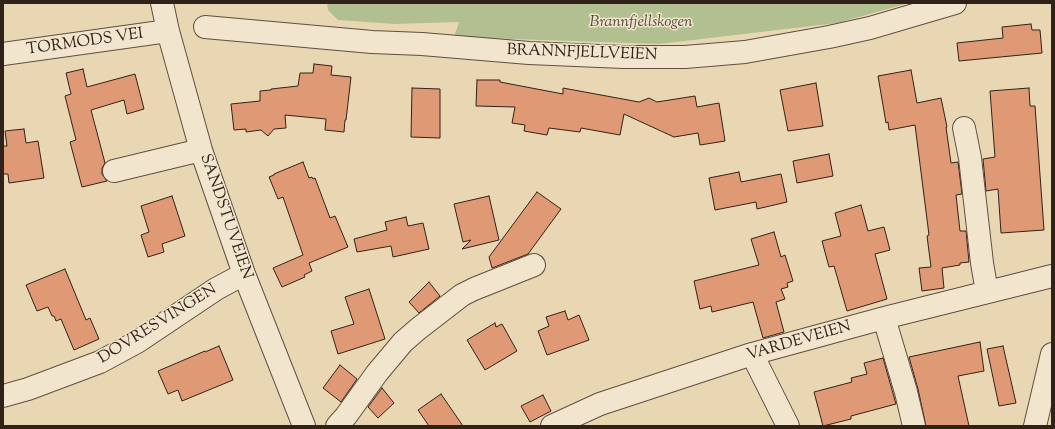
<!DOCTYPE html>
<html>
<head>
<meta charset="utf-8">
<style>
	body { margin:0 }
	#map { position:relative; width:1055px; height:429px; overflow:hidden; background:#e9d7b3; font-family:"Sorts Mill Goudy",serif }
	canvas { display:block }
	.frame { position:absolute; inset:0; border:4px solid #312219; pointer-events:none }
</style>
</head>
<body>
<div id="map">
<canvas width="1055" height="429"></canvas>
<div class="frame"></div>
</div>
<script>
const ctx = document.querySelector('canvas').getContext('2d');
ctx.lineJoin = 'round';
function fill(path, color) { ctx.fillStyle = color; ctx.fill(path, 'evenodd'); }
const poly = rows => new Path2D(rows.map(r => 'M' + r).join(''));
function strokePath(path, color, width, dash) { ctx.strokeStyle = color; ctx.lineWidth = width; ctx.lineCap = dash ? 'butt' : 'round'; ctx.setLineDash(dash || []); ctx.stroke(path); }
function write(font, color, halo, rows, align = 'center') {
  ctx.font = font + ' "Sorts Mill Goudy",serif'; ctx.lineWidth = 3; ctx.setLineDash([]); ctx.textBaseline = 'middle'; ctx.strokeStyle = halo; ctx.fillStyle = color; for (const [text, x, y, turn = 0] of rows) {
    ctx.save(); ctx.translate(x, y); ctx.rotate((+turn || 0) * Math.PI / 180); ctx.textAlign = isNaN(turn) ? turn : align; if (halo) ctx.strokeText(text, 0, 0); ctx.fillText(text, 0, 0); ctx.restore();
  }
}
fill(poly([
	[327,3,909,3,837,23,659,44,454,37,459,22,395,24,338,20,328,10]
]), '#b1bf91');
const building = poly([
	[1031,24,1032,30,1040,30,1042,53,959,61,957,43,1003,38,1002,27,1031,24],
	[314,64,332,66,331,75,351,77,346,120,345,120,344,132,325,130,326,119,285,115,286,128,274,129,268,136,261,130,246,132,246,129,234,130,231,104,260,101,260,91,271,90,271,89,298,86,300,73,313,73,314,64],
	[83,69,87,87,135,74,144,109,127,114,124,100,91,110,105,163,102,168,102,174,107,181,82,187,70,142,76,140,65,96,71,94,66,73,83,69],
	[911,70,917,103,941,98,947,127,946,127,951,163,958,162,962,194,956,195,960,231,966,231,969,262,960,263,960,265,942,268,944,288,922,291,919,268,931,267,927,236,929,235,915,125,889,130,888,122,886,123,878,76,911,70],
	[477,80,500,80,500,82,563,94,563,88,639,102,649,98,657,102,695,96,697,107,719,103,725,141,700,145,698,133,674,137,624,114,620,135,581,128,580,132,549,128,547,135,524,131,525,125,512,123,515,107,476,106,477,80],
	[816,83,823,126,788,131,780,90,816,83],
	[412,88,440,89,440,138,411,137,412,88],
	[1029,88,1030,106,1035,106,1044,230,1001,233,998,189,986,191,983,159,995,157,990,91,1029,88],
	[24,129,26,143,38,141,44,178,9,183,8,174,3,174,3,146,7,146,5,131,24,129],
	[829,154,833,176,797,183,793,161,829,154],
	[303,162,309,178,312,177,313,179,315,178,330,218,335,216,348,247,309,263,312,271,304,275,305,277,282,287,273,268,303,255,283,197,278,199,269,177,274,175,274,174,303,162],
	[739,172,741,182,781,174,787,202,757,209,756,202,715,210,709,178,739,172],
	[537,192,561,209,528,254,492,268,489,257,537,192],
	[172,196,185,236,162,244,164,252,148,257,141,235,149,232,141,206,172,196],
	[489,196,499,240,462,249,471,240,463,242,454,204,489,196],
	[861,205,868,231,884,227,890,250,875,254,887,299,847,311,834,266,829,267,822,241,841,236,835,213,861,205],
	[406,217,408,226,423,223,429,249,393,257,391,246,357,252,354,239,387,230,385,222,406,217],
	[774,232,781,257,785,255,793,281,787,283,788,287,781,289,785,299,776,302,784,332,763,338,753,302,712,312,711,306,700,309,694,281,759,265,751,239,774,232],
	[65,269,86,320,90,318,99,339,74,350,61,319,56,321,54,316,52,316,48,307,37,311,26,285,65,269],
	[429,282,440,296,419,313,409,302,429,282],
	[369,289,385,339,338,354,331,331,354,324,345,297,369,289],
	[565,311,568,320,579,315,589,340,547,355,538,331,549,326,546,317,565,311],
	[495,323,496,327,502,324,517,351,485,370,467,340,495,323],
	[980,342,984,371,958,376,969,426,926,426,918,389,909,357,980,342],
	[219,346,233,380,182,401,178,390,168,394,158,371,205,351,205,352,219,346],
	[1003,346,1016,403,999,406,987,349,1003,346],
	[883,358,896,404,851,416,851,419,823,426,814,392,852,382,851,378,867,374,864,363,883,358],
	[340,365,357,379,341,402,323,388,340,365],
	[382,388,394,403,378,418,368,407,382,388],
	[441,394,463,426,429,426,418,410,441,394],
	[543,395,551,411,530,422,521,406,543,395]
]);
fill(building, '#df9974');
strokePath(building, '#312219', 1);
const minor = poly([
	[162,3,168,31,201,150,244,274,304,426],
	[205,27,372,42,422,44,529,53,623,57,685,57,745,52,829,37,870,28,955,3],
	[3,54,168,31],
	[964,128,970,158,982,263,987,292],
	[114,171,201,150],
	[884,318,906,392,914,426],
	[752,354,788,426],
	[3,396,28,389,100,362,137,342,216,289,244,274],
	[337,426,346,416,377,373,403,342,418,329,462,295,474,289,534,265],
	[552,426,600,404,752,354,884,318,1052,276],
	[1035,426,1052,354]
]);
strokePath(minor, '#5f4f40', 24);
strokePath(minor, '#f1e5ce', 22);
write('italic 16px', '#514937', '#f1e5ce', [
	["Brannfjellskogen",641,23]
]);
write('16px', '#312219', '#f1e5ce', [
	["TORMODS VEI",85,43,-8],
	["BRANNFJELLVEIEN",582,54,2],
	["SANDSTUVEIEN",225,217,71],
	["DOVRESVINGEN",158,325,-32],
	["VARDEVEIEN",799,342,-16]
]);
</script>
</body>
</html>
